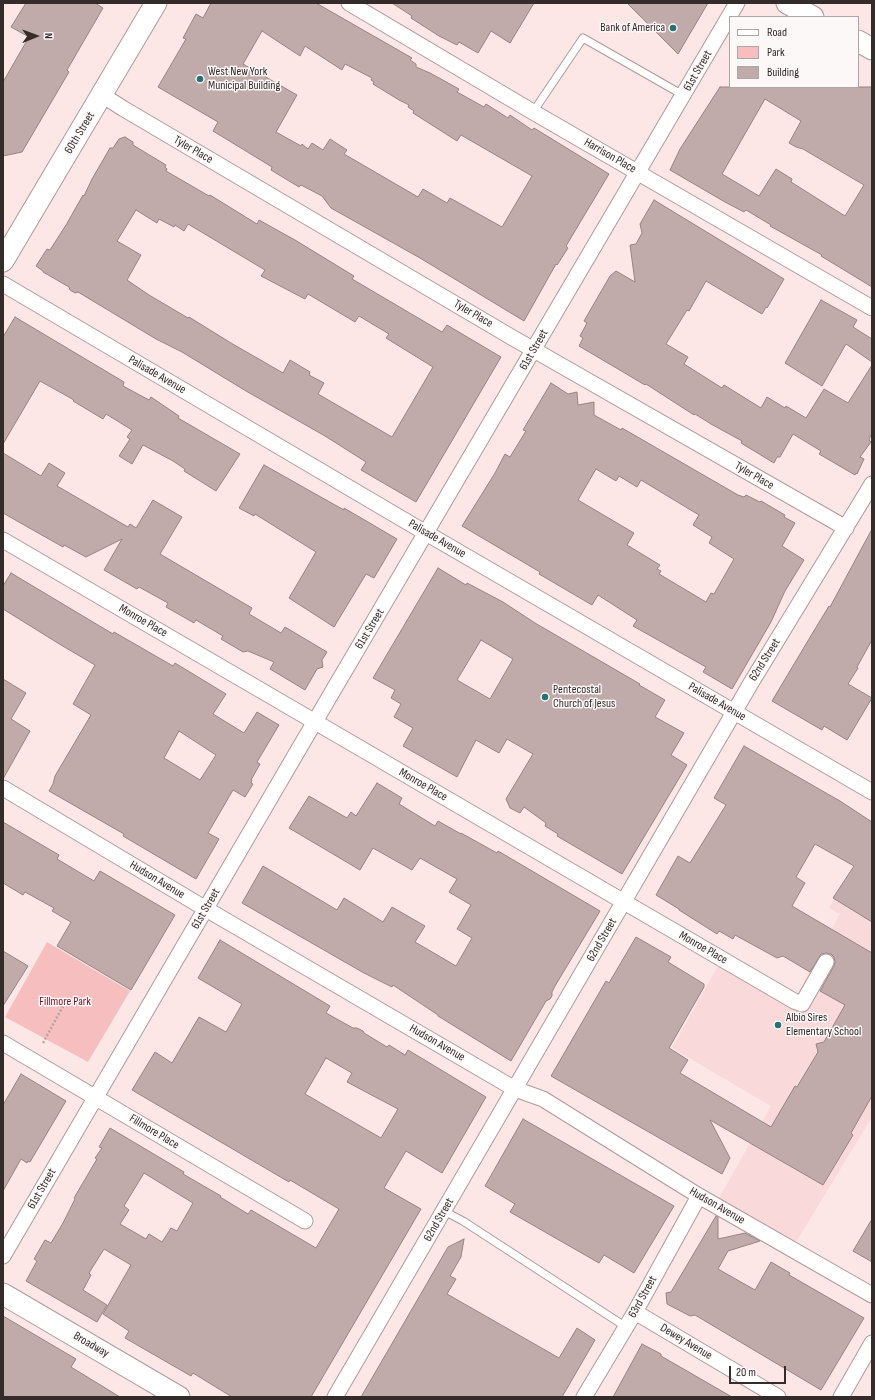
<!DOCTYPE html>
<html>
<head>
<meta charset="utf-8">
<style>
	body { margin:0 }
	#map { position:relative; width:875px; height:1400px; overflow:hidden; background:#fde6e6; font-family:"Sofia Sans Condensed",sans-serif }
	canvas { display:block }
	.frame { position:absolute; inset:0; border:4px solid #342b2b; pointer-events:none }
	.legend { position:absolute; left:729px; top:16px; width:130px; height:72px; box-sizing:border-box; background:#fdf8f8; border:1px solid #ada6a6; margin:0; padding:5px 7px; list-style:none; font-size:12px; color:#342b2b }
	.legend li { display:flex; align-items:center; gap:8px; height:20px }
	.legend b { width:20px; border:1px solid #ada6a6 }
	.north { position:absolute; left:16px; top:16px; width:40px; height:40px; -webkit-text-stroke:3px #fdf8f8; paint-order:stroke; rotate:89deg; font-size:11px; font-weight:700; line-height:16px; text-align:center; color:#342b2b }
	.north::after { content:''; display:block; margin:auto; width:14px; height:18px; background:#342b2b; clip-path:polygon(50% 0,100% 100%,50% 72%,0 100%) }
	.scale { position:absolute; left:729px; top:1366px; width:57px; height:18px; box-sizing:border-box; border:2px solid #342b2b; border-top:0; padding-left:5px; font-size:12px; line-height:14px; white-space:nowrap; color:#342b2b; -webkit-text-stroke:3px #fdf8f8; paint-order:stroke }
</style>
</head>
<body>
<div id="map">
<canvas width="875" height="1400"></canvas>
<div class="frame"></div>
<ul class="legend">
<li><b style="height:5px;background:#fff"></b>Road</li>
<li><b style="height:11px;background:#f7bebf"></b>Park</li>
<li><b style="height:11px;background:#c0aaaa"></b>Building</li>
</ul>
<div class="north">N</div>
<div class="scale">20 m</div>
</div>
<script>
const ctx = document.querySelector('canvas').getContext('2d');
ctx.lineJoin = 'round';
function fill(path, color) { ctx.fillStyle = color; ctx.fill(path, 'evenodd'); }
const poly = rows => new Path2D(rows.map(r => 'M' + r).join(''));
function strokePath(path, color, width, dash) { ctx.strokeStyle = color; ctx.lineWidth = width; ctx.lineCap = dash ? 'butt' : 'round'; ctx.setLineDash(dash || []); ctx.stroke(path); }
function write(font, color, halo, rows, align = 'center') {
  ctx.font = font + ' "Sofia Sans Condensed",sans-serif'; ctx.lineWidth = 3; ctx.setLineDash([]); ctx.textBaseline = 'middle'; ctx.strokeStyle = halo; ctx.fillStyle = color; for (const [text, x, y, turn = 0] of rows) {
    ctx.save(); ctx.translate(x, y); ctx.rotate((+turn || 0) * Math.PI / 180); ctx.textAlign = isNaN(turn) ? turn : align; if (halo) ctx.strokeText(text, 0, 0); ctx.fillText(text, 0, 0); ctx.restore();
  }
}
fill(poly([
	[872,835,872,1117,796,1242,718,1200,771,1106,672,1048,722,959,794,1001,840,914,829,908]
]), '#f9d9d9');
fill(poly([
	[47,942,130,991,88,1062,5,1017]
]), '#f7bebf');
const building = poly([
	[26,3,95,3,103,8,67,70,69,72,22,152,3,156,3,82,29,37,11,27,26,3],
	[211,3,316,3,412,58,410,60,416,64,416,67,430,73,459,89,457,92,484,107,486,104,508,118,510,115,532,130,534,128,609,174,566,246,568,248,557,265,556,264,524,321,420,258,331,208,322,196,301,185,299,187,271,170,272,167,213,131,218,122,158,87,186,39,183,38,196,14,203,18,211,3],
	[262,31,300,56,305,46,342,70,345,64,372,78,371,80,374,82,373,84,399,100,409,105,408,107,414,111,413,113,457,141,461,135,532,176,502,227,450,198,447,203,423,189,418,197,344,154,347,150,330,139,323,150,312,143,308,149,302,144,301,146,276,132,297,95,243,64,262,31],
	[392,3,534,3,510,43,491,31,478,53,459,42,457,45,439,36,411,18,412,16,392,3],
	[627,3,708,3,678,54,627,3],
	[720,87,872,87,872,287,821,256,822,255,770,226,771,225,746,210,744,212,725,202,670,170,680,149,720,87],
	[765,99,801,121,789,143,796,147,803,149,864,185,845,216,791,182,792,179,776,169,759,196,722,174,765,99],
	[125,137,133,142,133,145,166,165,165,167,167,169,166,171,209,196,210,195,257,224,259,220,295,240,354,276,352,279,442,332,447,325,501,357,416,502,361,470,366,462,325,436,246,391,182,352,156,339,78,292,75,293,70,290,69,287,43,272,43,271,36,266,47,249,50,250,66,225,83,195,84,196,92,179,110,148,113,148,119,139,125,137],
	[136,210,157,223,159,219,174,227,175,225,184,231,188,224,265,270,261,276,305,299,308,294,355,322,359,316,389,334,386,338,433,367,392,437,318,394,324,383,309,375,310,372,290,360,283,373,231,343,189,317,188,318,149,295,127,280,141,255,117,241,136,210],
	[654,200,784,279,767,308,766,307,762,314,706,281,689,311,687,310,666,344,688,357,684,364,722,388,724,385,761,408,767,397,785,408,786,406,806,418,824,389,848,403,872,365,872,432,869,440,871,442,860,457,864,459,857,474,856,473,855,475,819,454,821,451,793,434,780,457,777,457,774,463,741,443,742,441,711,424,695,414,694,415,646,384,645,385,579,346,583,338,580,336,587,323,584,321,610,276,616,271,635,282,630,245,636,244,642,233,640,224,654,200],
	[821,300,857,320,853,327,872,339,872,362,846,344,822,386,785,363,821,300],
	[15,317,124,382,123,386,149,400,151,397,179,416,178,418,240,454,216,491,184,471,185,469,173,461,143,445,132,464,119,456,130,439,127,437,132,430,106,414,103,419,73,401,74,400,40,381,3,444,3,337,15,317],
	[551,383,568,394,577,392,578,405,594,402,594,415,621,430,622,428,738,495,744,497,746,495,760,502,761,501,785,515,784,517,795,523,782,546,804,560,785,591,771,622,732,689,703,672,706,667,633,626,637,620,598,595,592,605,539,574,540,572,462,526,495,473,505,454,510,457,526,431,523,430,551,383],
	[596,469,616,481,619,476,637,487,641,480,699,515,693,525,712,537,709,543,734,559,714,594,711,593,706,602,659,574,661,571,657,569,660,565,627,545,634,533,578,500,596,469],
	[3,453,41,476,49,463,65,473,57,486,128,527,130,524,136,528,153,500,182,517,160,554,252,608,249,614,281,633,285,627,327,652,322,660,323,667,317,669,305,690,270,669,274,662,248,651,243,652,221,639,223,636,196,620,194,623,166,607,168,603,139,587,137,589,104,570,122,539,86,557,64,545,63,547,3,513,3,453],
	[264,465,319,496,344,510,344,508,397,539,374,578,366,574,334,627,289,598,316,552,255,514,254,516,239,508,264,465],
	[872,529,872,640,857,667,858,668,848,684,872,698,847,740,824,726,822,730,772,701,812,634,829,606,830,607,872,529],
	[438,568,466,585,467,583,503,602,535,623,640,684,639,685,665,700,655,717,684,733,671,755,687,765,622,874,557,836,558,834,545,826,546,823,524,807,520,813,510,808,506,799,533,754,507,739,499,753,476,740,457,777,403,746,413,728,394,717,401,704,391,698,395,690,373,678,438,568],
	[481,640,513,659,490,699,457,680,481,640],
	[11,573,113,634,114,632,173,666,175,663,226,694,213,714,244,733,257,712,279,725,257,762,260,764,251,780,252,780,251,783,253,784,245,797,233,790,208,833,219,839,196,879,123,836,124,834,49,791,53,784,55,776,91,715,73,704,95,665,61,645,3,609,3,586,11,573],
	[179,731,216,755,200,780,164,758,179,731],
	[3,679,26,693,11,719,30,731,3,779,3,679],
	[744,746,840,801,872,822,872,922,833,898,854,866,815,844,796,877,805,883,792,906,872,953,872,1096,851,1133,853,1135,823,1185,710,1120,730,1158,722,1174,551,1076,606,981,609,983,636,937,671,957,668,962,704,984,704,987,669,1048,688,1060,680,1073,771,1127,795,1086,797,1087,818,1052,816,1044,824,1042,845,1005,820,991,834,966,835,962,834,957,831,954,826,953,821,954,810,972,783,956,777,958,735,935,733,939,719,931,717,934,679,910,679,909,656,895,678,856,690,863,726,805,714,798,744,746],
	[377,783,402,798,399,804,435,826,438,821,461,834,461,833,497,853,498,851,600,911,555,986,552,992,552,996,550,999,546,1001,511,1061,438,1016,438,1015,393,985,392,987,364,973,242,903,263,866,337,910,344,898,383,922,392,907,425,926,415,942,456,966,472,938,457,929,471,905,449,892,457,879,420,858,412,870,373,848,360,870,289,828,309,796,347,818,351,812,356,816,377,783],
	[3,822,59,855,57,859,94,881,100,871,175,915,131,990,57,946,71,922,52,911,54,908,25,892,23,895,3,883,3,822],
	[220,940,330,1006,326,1013,353,1028,357,1028,363,1031,364,1033,387,1047,389,1045,405,1055,408,1050,486,1097,442,1173,406,1151,384,1188,421,1209,311,1397,232,1397,193,1373,191,1376,125,1338,129,1331,103,1314,131,1265,104,1249,89,1273,91,1275,83,1290,107,1305,97,1322,26,1281,37,1261,34,1259,45,1240,51,1243,63,1223,75,1199,74,1198,97,1159,95,1158,102,1148,99,1147,110,1128,184,1172,183,1174,221,1196,220,1197,248,1214,251,1210,316,1248,339,1209,290,1180,289,1182,132,1090,155,1052,172,1063,199,1017,226,1032,242,1004,198,978,220,940],
	[326,1058,352,1073,347,1082,398,1109,381,1138,305,1094,326,1058],
	[144,1173,193,1203,177,1231,171,1228,162,1242,149,1234,146,1239,120,1224,129,1210,124,1206,144,1173],
	[3,951,28,966,3,1006,3,951],
	[21,1074,66,1101,30,1162,28,1161,27,1163,21,1159,3,1191,3,1105,21,1074],
	[523,1119,674,1206,634,1273,604,1255,599,1263,510,1212,515,1204,485,1186,523,1119],
	[716,1216,718,1217,718,1239,745,1233,760,1241,728,1251,718,1269,755,1290,771,1262,790,1273,789,1275,864,1318,821,1390,695,1315,690,1316,667,1304,666,1293,671,1292,716,1216],
	[872,1219,872,1262,853,1251,872,1219],
	[464,1239,461,1257,450,1276,456,1279,447,1294,559,1358,577,1328,595,1340,562,1397,361,1397,448,1247,464,1239],
	[3,1316,76,1359,71,1367,120,1397,3,1397,3,1316],
	[642,1344,661,1354,661,1356,732,1397,613,1397,642,1344]
]);
fill(building, '#c0aaaa');
strokePath(building, '#988383', 1);
const lane = poly([
	[533,112,583,38,683,95],
	[444,1211,463,1221,626,1327]
]);
const street = poly([
	[349,3,533,112,872,308],
	[102,95,124,109,513,338,846,528],
	[3,284,426,533,872,792],
	[3,540,794,1001,802,1004,826,962],
	[3,788,206,909,515,1089,543,1099,699,1196,872,1295],
	[3,1043,305,1221],
	[3,1256,307,735,737,3],
	[635,1312,778,1397],
	[335,1397,751,683,872,484],
	[584,1397,635,1312,699,1196],
	[841,1397,872,1343]
]);
const secondary = poly([
	[787,3,813,17],
	[858,41,872,49],
	[3,261,156,3],
	[3,1294,179,1397]
]);
strokePath(lane, '#b09a9a', 9);
strokePath(street, '#b09a9a', 17);
strokePath(secondary, '#b09a9a', 23);
strokePath(poly([
	[43,1043,68,997]
]), '#b5a3a3', 2.5, [2, 2]);
strokePath(lane, '#fff', 7);
strokePath(street, '#fff', 15);
strokePath(secondary, '#fff', 21);
for (const [x, y, r, color] of [
	[673,28,4,"#277274"],
	[200,79,4,"#277274"],
	[545,697,4,"#277274"],
	[778,1025,4,"#277274"]
]) { const dot = new Path2D(); dot.arc(x, y, r, 0, 2 * Math.PI); ctx.fillStyle = color; ctx.fill(dot); strokePath(dot, '#fdf8f8', 1.5); }
write('12px', '#342b2b', '#fdf8f8', [
	["Bank of America",665,28,"right"],
	["West New York",208,72],
	["Municipal Building",208,86],
	["Pentecostal",553,690],
	["Church of Jesus",553,704],
	["Albio Sires",786,1018],
	["Elementary School",786,1032]
], 'left');
write('12px', '#342b2b', '#fdf8f8', [
	["61st Street",698,71,-60],
	["60th Street",80,133,-59],
	["Tyler Place",193,150,30],
	["Harrison Place",610,156,30],
	["Tyler Place",473,314,30],
	["61st Street",534,350,-60],
	["Palisade Avenue",157,375,30],
	["Tyler Place",754,476,30],
	["Palisade Avenue",437,539,30],
	["Monroe Place",143,621,30],
	["61st Street",370,629,-59],
	["62nd Street",765,660,-58],
	["Palisade Avenue",717,702,30],
	["Monroe Place",423,785,30],
	["Hudson Avenue",157,880,31],
	["61st Street",206,909,-60],
	["62nd Street",602,940,-60],
	["Monroe Place",703,948,30],
	["Hudson Avenue",437,1043,30],
	["Fillmore Place",154,1132,31],
	["61st Street",42,1189,-60],
	["Hudson Avenue",717,1206,30],
	["62nd Street",439,1220,-60],
	["63rd Street",643,1297,-61],
	["Dewey Avenue",686,1342,31],
	["Broadway",91,1345,30]
]);
write('12px', '#781726', '#fdf8f8', [
	["Fillmore Park",65,1002]
]);
</script>
</body>
</html>
